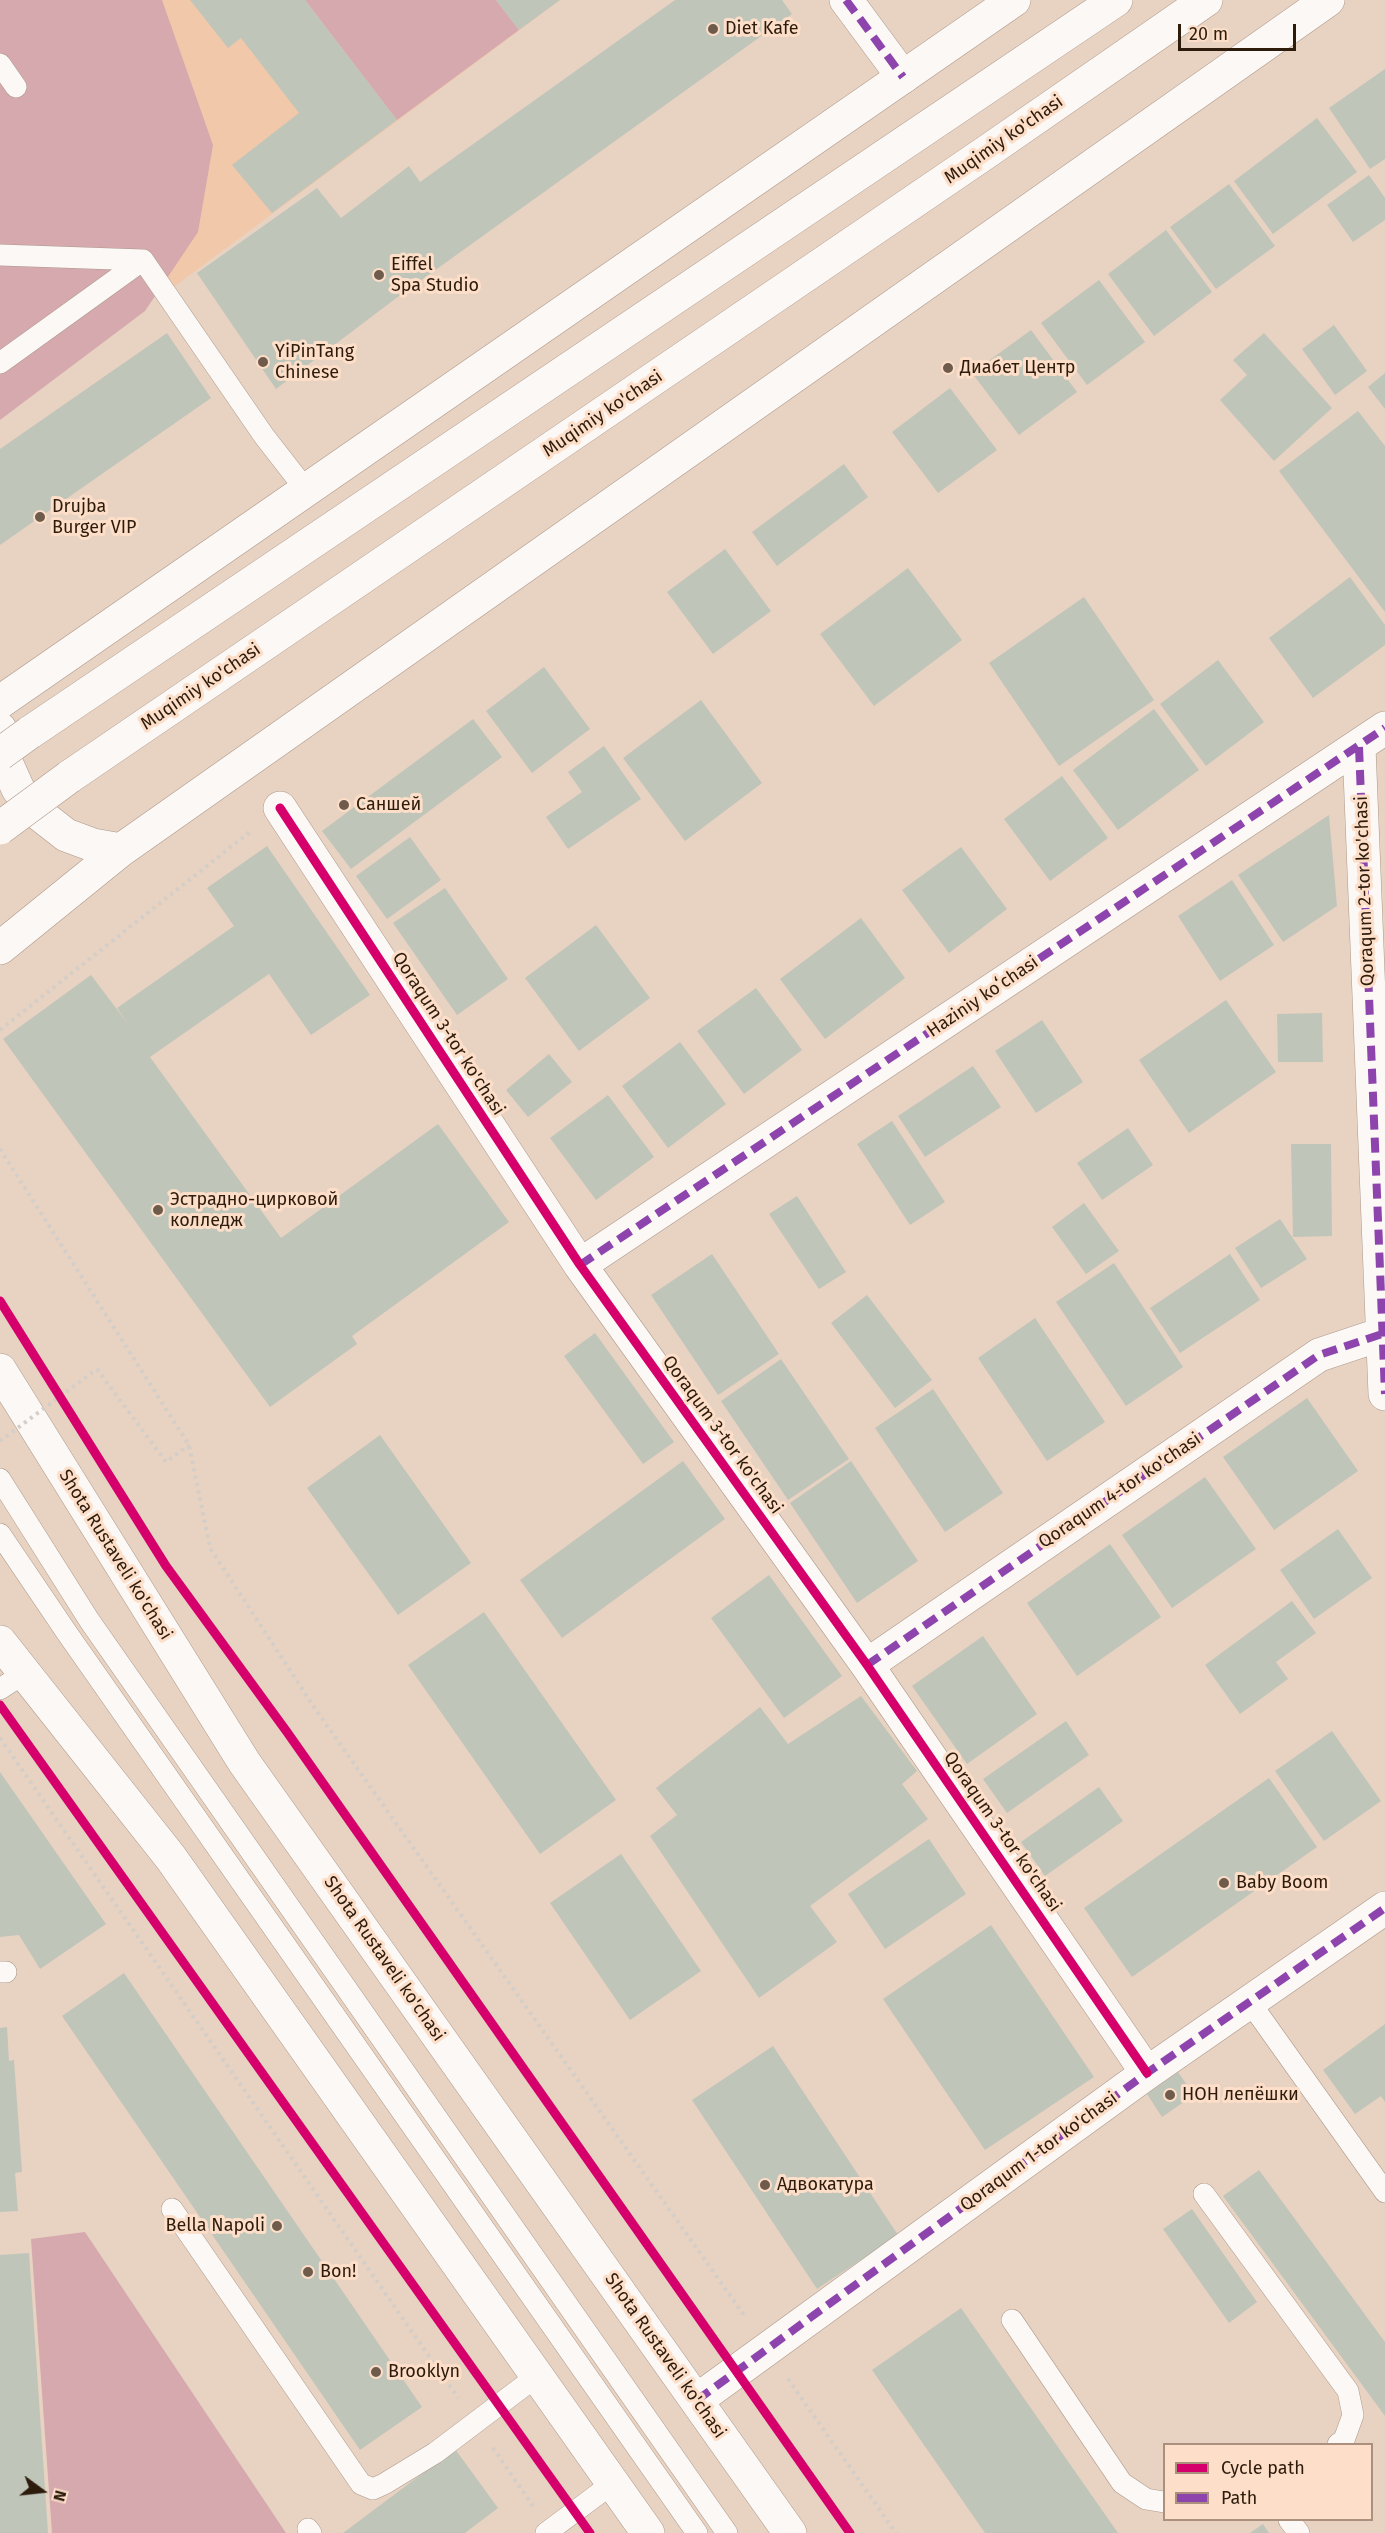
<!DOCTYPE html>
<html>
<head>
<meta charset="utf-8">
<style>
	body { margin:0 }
	#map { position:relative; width:1385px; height:2533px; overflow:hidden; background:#e8d2c1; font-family:"Fira Sans",sans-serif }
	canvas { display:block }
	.legend { position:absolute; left:1163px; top:2443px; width:210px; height:78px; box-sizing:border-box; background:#fddec8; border:2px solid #aa907d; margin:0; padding:8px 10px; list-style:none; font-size:18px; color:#2d1b0c }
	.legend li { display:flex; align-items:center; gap:12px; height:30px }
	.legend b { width:30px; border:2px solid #aa907d }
	.north { position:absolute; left:12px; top:2461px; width:60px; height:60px; -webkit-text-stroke:4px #fddec8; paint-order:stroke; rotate:105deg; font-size:16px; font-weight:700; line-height:24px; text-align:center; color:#2d1b0c }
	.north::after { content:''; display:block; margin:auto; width:21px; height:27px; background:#2d1b0c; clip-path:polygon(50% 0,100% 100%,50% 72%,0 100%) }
	.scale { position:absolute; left:1178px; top:24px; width:118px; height:27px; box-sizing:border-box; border:3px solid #2d1b0c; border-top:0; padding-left:8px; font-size:18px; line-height:21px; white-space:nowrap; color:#2d1b0c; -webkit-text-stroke:4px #fddec8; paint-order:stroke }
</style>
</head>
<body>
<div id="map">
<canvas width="1385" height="2533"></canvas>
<ul class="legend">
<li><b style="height:8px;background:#d6006c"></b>Cycle path</li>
<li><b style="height:8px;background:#8e44ad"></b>Path</li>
</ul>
<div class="north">N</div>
<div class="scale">20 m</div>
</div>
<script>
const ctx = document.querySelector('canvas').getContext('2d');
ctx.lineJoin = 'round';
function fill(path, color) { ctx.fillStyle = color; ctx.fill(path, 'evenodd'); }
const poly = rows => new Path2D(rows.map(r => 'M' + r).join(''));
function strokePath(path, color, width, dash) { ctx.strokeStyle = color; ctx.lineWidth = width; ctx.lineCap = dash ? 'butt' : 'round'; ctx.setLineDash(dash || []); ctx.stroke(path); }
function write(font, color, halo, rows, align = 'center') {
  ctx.font = font + ' "Fira Sans",sans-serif'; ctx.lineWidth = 6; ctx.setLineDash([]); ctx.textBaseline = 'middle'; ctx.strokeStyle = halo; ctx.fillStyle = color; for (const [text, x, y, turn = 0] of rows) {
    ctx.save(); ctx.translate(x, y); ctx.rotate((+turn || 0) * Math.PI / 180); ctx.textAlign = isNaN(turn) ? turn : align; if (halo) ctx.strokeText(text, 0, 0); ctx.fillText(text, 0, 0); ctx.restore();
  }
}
fill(poly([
	[0,0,560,0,163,295]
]), '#f1c8a9');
fill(poly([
	[0,0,162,0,213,145,198,232,145,311,0,420],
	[305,0,496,0,519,30,397,120],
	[85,2232,286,2533,52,2533,31,2239]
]), '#d5a9ad');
fill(poly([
	[190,0,305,0,397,120,272,213,232,165,299,113,241,38,228,48],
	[496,0,560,0,519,30],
	[675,0,782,0,792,14,395,299,276,389,197,273,317,188,341,218,409,166,420,182],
	[1385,69,1385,159,1370,169,1329,108],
	[1317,118,1357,172,1273,234,1234,181],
	[1369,175,1385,198,1385,220,1353,242,1327,205],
	[1229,184,1275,246,1216,289,1170,227],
	[1166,230,1212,292,1154,336,1108,274],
	[1099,280,1145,342,1087,385,1041,323],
	[1334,325,1367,371,1335,395,1302,349],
	[1031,330,1077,392,1019,435,972,373],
	[167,333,211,398,0,545,0,449],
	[1264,333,1332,408,1274,461,1220,400,1247,375,1233,360],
	[1385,373,1385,409,1368,387],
	[950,388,997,450,938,493,892,432],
	[1358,411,1385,446,1385,612,1279,471],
	[844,464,868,497,777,566,752,532],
	[725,549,771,611,713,654,667,592],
	[908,568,962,640,874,706,820,634],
	[1350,577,1385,625,1385,645,1313,698,1269,638],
	[1084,597,1154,700,1059,766,989,663],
	[1218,660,1264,722,1206,766,1160,704],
	[544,667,590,729,532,773,486,711],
	[701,700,762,783,685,841,623,758],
	[1154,709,1199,770,1118,830,1073,770],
	[473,719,502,757,351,869,322,831],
	[604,746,641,799,568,849,546,817,582,792,568,772],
	[1062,776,1108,838,1050,881,1004,819],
	[1329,815,1337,906,1283,942,1238,875],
	[410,837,441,880,387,919,356,876],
	[267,846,370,995,311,1035,269,974,150,1057,281,1238,438,1124,509,1222,352,1336,357,1344,270,1407,3,1039,91,975,128,1024,117,1008,234,926,207,888],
	[961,847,1007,909,949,953,902,890],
	[1232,880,1274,945,1220,981,1178,916],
	[445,888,508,979,457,1015,393,923],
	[861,918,905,978,825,1039,780,979],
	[596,925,650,998,579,1051,525,978],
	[756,988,802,1050,744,1094,697,1031],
	[1226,1000,1276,1072,1189,1133,1139,1060],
	[1322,1013,1323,1062,1278,1062,1277,1014],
	[1042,1020,1083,1082,1036,1113,995,1051],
	[680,1042,726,1104,668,1148,622,1086],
	[549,1054,572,1082,528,1117,506,1090],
	[973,1066,1001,1107,925,1157,898,1116],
	[608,1095,654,1157,596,1200,550,1138],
	[892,1121,945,1202,910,1225,857,1144],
	[1128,1128,1153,1165,1102,1200,1077,1163],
	[1291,1144,1331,1144,1332,1236,1293,1237],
	[797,1196,846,1272,819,1289,769,1214],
	[1084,1203,1119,1251,1086,1274,1052,1227],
	[1280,1219,1307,1259,1261,1288,1235,1248],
	[712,1254,779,1354,718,1395,651,1295],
	[1230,1254,1260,1300,1180,1353,1150,1308],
	[1114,1263,1183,1367,1126,1406,1056,1302],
	[867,1295,932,1380,895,1408,831,1323],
	[1035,1318,1105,1422,1047,1461,978,1358],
	[595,1333,674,1442,643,1464,564,1356],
	[781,1359,849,1459,788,1500,721,1401],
	[933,1389,1003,1493,945,1532,875,1428],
	[1307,1398,1358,1471,1274,1530,1223,1457],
	[380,1435,471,1563,398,1615,307,1488],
	[683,1461,725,1519,562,1638,520,1580],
	[851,1461,918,1561,857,1603,790,1503],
	[1205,1477,1256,1549,1172,1608,1122,1535],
	[1338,1529,1372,1578,1314,1619,1280,1570],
	[1110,1544,1161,1617,1077,1676,1027,1603],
	[769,1575,842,1676,784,1718,711,1618],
	[1292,1601,1316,1633,1276,1662,1288,1679,1240,1714,1205,1665],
	[484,1612,616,1800,540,1854,408,1665],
	[983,1636,1037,1714,967,1764,912,1686],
	[861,1696,917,1771,902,1784,928,1819,810,1906,837,1942,759,1998,650,1836,677,1815,656,1788,760,1707,788,1744],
	[1066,1721,1089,1755,1007,1813,983,1779],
	[1332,1731,1381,1801,1324,1841,1275,1771],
	[0,1772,106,1924,40,1969,19,1935,0,1937],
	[1269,1778,1317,1847,1132,1977,1084,1908],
	[1099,1787,1123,1821,1045,1876,1021,1842],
	[929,1839,966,1894,885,1949,848,1894],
	[621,1854,701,1971,630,2020,550,1903],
	[991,1925,1094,2077,985,2150,883,1999],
	[124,1973,422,2407,360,2450,62,2016],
	[1385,2024,1385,2102,1381,2096,1355,2114,1323,2070],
	[7,2027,9,2061,14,2060,22,2172,15,2173,18,2211,0,2212,0,2028],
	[773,2046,898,2235,817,2289,692,2100],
	[1178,2072,1194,2095,1162,2117,1147,2094],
	[1259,2170,1385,2342,1385,2416,1223,2196],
	[1192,2209,1257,2302,1229,2323,1163,2229],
	[29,2253,48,2533,0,2533,0,2255],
	[961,2308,1118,2533,985,2533,872,2370],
	[455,2449,498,2508,465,2533,343,2533],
	[1263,2524,1269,2533,1250,2533]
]), '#c0c5ba');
const service = poly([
	[0,64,16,87],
	[0,255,143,260,264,436,306,490],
	[0,363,143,260],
	[0,1479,89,1620,727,2533],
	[0,1534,67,1633,697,2533],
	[0,1689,23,1674],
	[0,1972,6,1972],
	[1249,2001,1385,2192],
	[1204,2194,1348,2391,1353,2415,1344,2440,1338,2444],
	[172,2209,361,2484,373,2489,384,2484,435,2453,537,2376],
	[1012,2320,1122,2483,1146,2499,1164,2502],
	[1289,2520,1299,2533],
	[308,2529,311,2533],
	[546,2533,613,2483]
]);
const minor = poly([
	[846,0,903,77],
	[1359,747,1385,1394],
	[280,808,580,1265,867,1665,1147,2073],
	[580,1265,1385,728],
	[867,1665,1319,1355,1382,1334],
	[697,2400,1147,2073,1385,1908]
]);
const primary = poly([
	[0,702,1014,0],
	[0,729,1,748,6,762,18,789,34,810,66,835,93,845,121,850],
	[29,733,1116,0],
	[69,777,985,153,1206,0],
	[0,948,121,850,1328,0],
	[0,1370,244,1762,790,2533],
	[0,1642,171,1858,648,2533]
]);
strokePath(service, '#ac998b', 22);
strokePath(minor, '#ac998b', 34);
strokePath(primary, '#ac998b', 34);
strokePath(poly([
	[0,1030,251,831],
	[0,1149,189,1445,210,1548,316,1710,746,2318],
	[97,1369,166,1462,189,1445],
	[0,1738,458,2398],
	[788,2379,896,2533],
	[493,2448,533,2506]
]), '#d4cec8', 4, [3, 4.5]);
strokePath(service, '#fcf8f6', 21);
strokePath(minor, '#fcf8f6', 33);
strokePath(primary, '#fcf8f6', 33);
const primaryBridge = poly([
	[0,754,29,733],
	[0,828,69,777]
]);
strokePath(primaryBridge, '#ac998b', 34, []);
strokePath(poly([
	[0,1441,97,1369]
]), '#d4cec8', 4, [3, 4.5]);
strokePath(primaryBridge, '#fcf8f6', 33);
strokePath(poly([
	[846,0,903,77],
	[1359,747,1385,1394],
	[580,1265,1385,728],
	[867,1665,1319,1355,1382,1334],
	[697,2400,1147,2073,1385,1908]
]), '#8e44ad', 8, [15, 8]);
strokePath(poly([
	[280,808,580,1265,867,1665,1147,2073],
	[0,1301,166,1566,287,1732,850,2533],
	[0,1705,590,2533]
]), '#d6006c', 9);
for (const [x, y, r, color] of [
	[713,29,6,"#6e5b4b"],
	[379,275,6,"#6e5b4b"],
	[263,362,6,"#6e5b4b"],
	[948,368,6,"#6e5b4b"],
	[40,517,6,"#6e5b4b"],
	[344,805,6,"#6e5b4b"],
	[158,1210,6,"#6e5b4b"],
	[1224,1883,6,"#6e5b4b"],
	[1170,2095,6,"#6e5b4b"],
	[765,2185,6,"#6e5b4b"],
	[277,2226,6,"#6e5b4b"],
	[308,2272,6,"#6e5b4b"],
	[376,2372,6,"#6e5b4b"]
]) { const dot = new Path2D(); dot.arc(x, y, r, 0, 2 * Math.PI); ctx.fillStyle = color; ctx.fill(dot); strokePath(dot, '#fddec8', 2); }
write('18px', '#2d1b0c', '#fddec8', [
	["Diet Kafe",725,29],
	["Eiffel",391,265],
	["Spa Studio",391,286],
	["YiPinTang",275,352],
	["Chinese",275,373],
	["Диабет Центр",960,368],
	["Drujba",52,507],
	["Burger VIP",52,528],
	["Саншей",356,805],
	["Эстрадно-цирковой",170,1200],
	["колледж",170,1221],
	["Baby Boom",1236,1883],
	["НОН лепёшки",1182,2095],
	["Адвокатура",777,2185],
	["Bella Napoli",265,2226,"right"],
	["Bon!",320,2272],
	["Brooklyn",388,2372]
], 'left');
write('18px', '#2d1b0c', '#fddec8', [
	["Muqimiy ko'chasi",1004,140,-35],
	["Muqimiy ko'chasi",603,414,-34],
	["Muqimiy ko'chasi",201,687,-34],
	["Qoraqum 2-tor ko'chasi",1365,891,-92],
	["Haziniy koʻchasi",983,997,-34],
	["Qoraqum 3-tor ko'chasi",448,1034,57],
	["Qoraqum 3-tor ko'chasi",722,1435,54],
	["Qoraqum 4-tor ko'chasi",1120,1491,-34],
	["Shota Rustaveli ko'chasi",115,1555,58],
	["Qoraqum 3-tor ko'chasi",1002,1832,55],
	["Shota Rustaveli ko'chasi",384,1959,55],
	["Qoraqum 1-tor ko'chasi",1039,2152,-36],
	["Shota Rustaveli ko'chasi",665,2356,55]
]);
</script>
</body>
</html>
